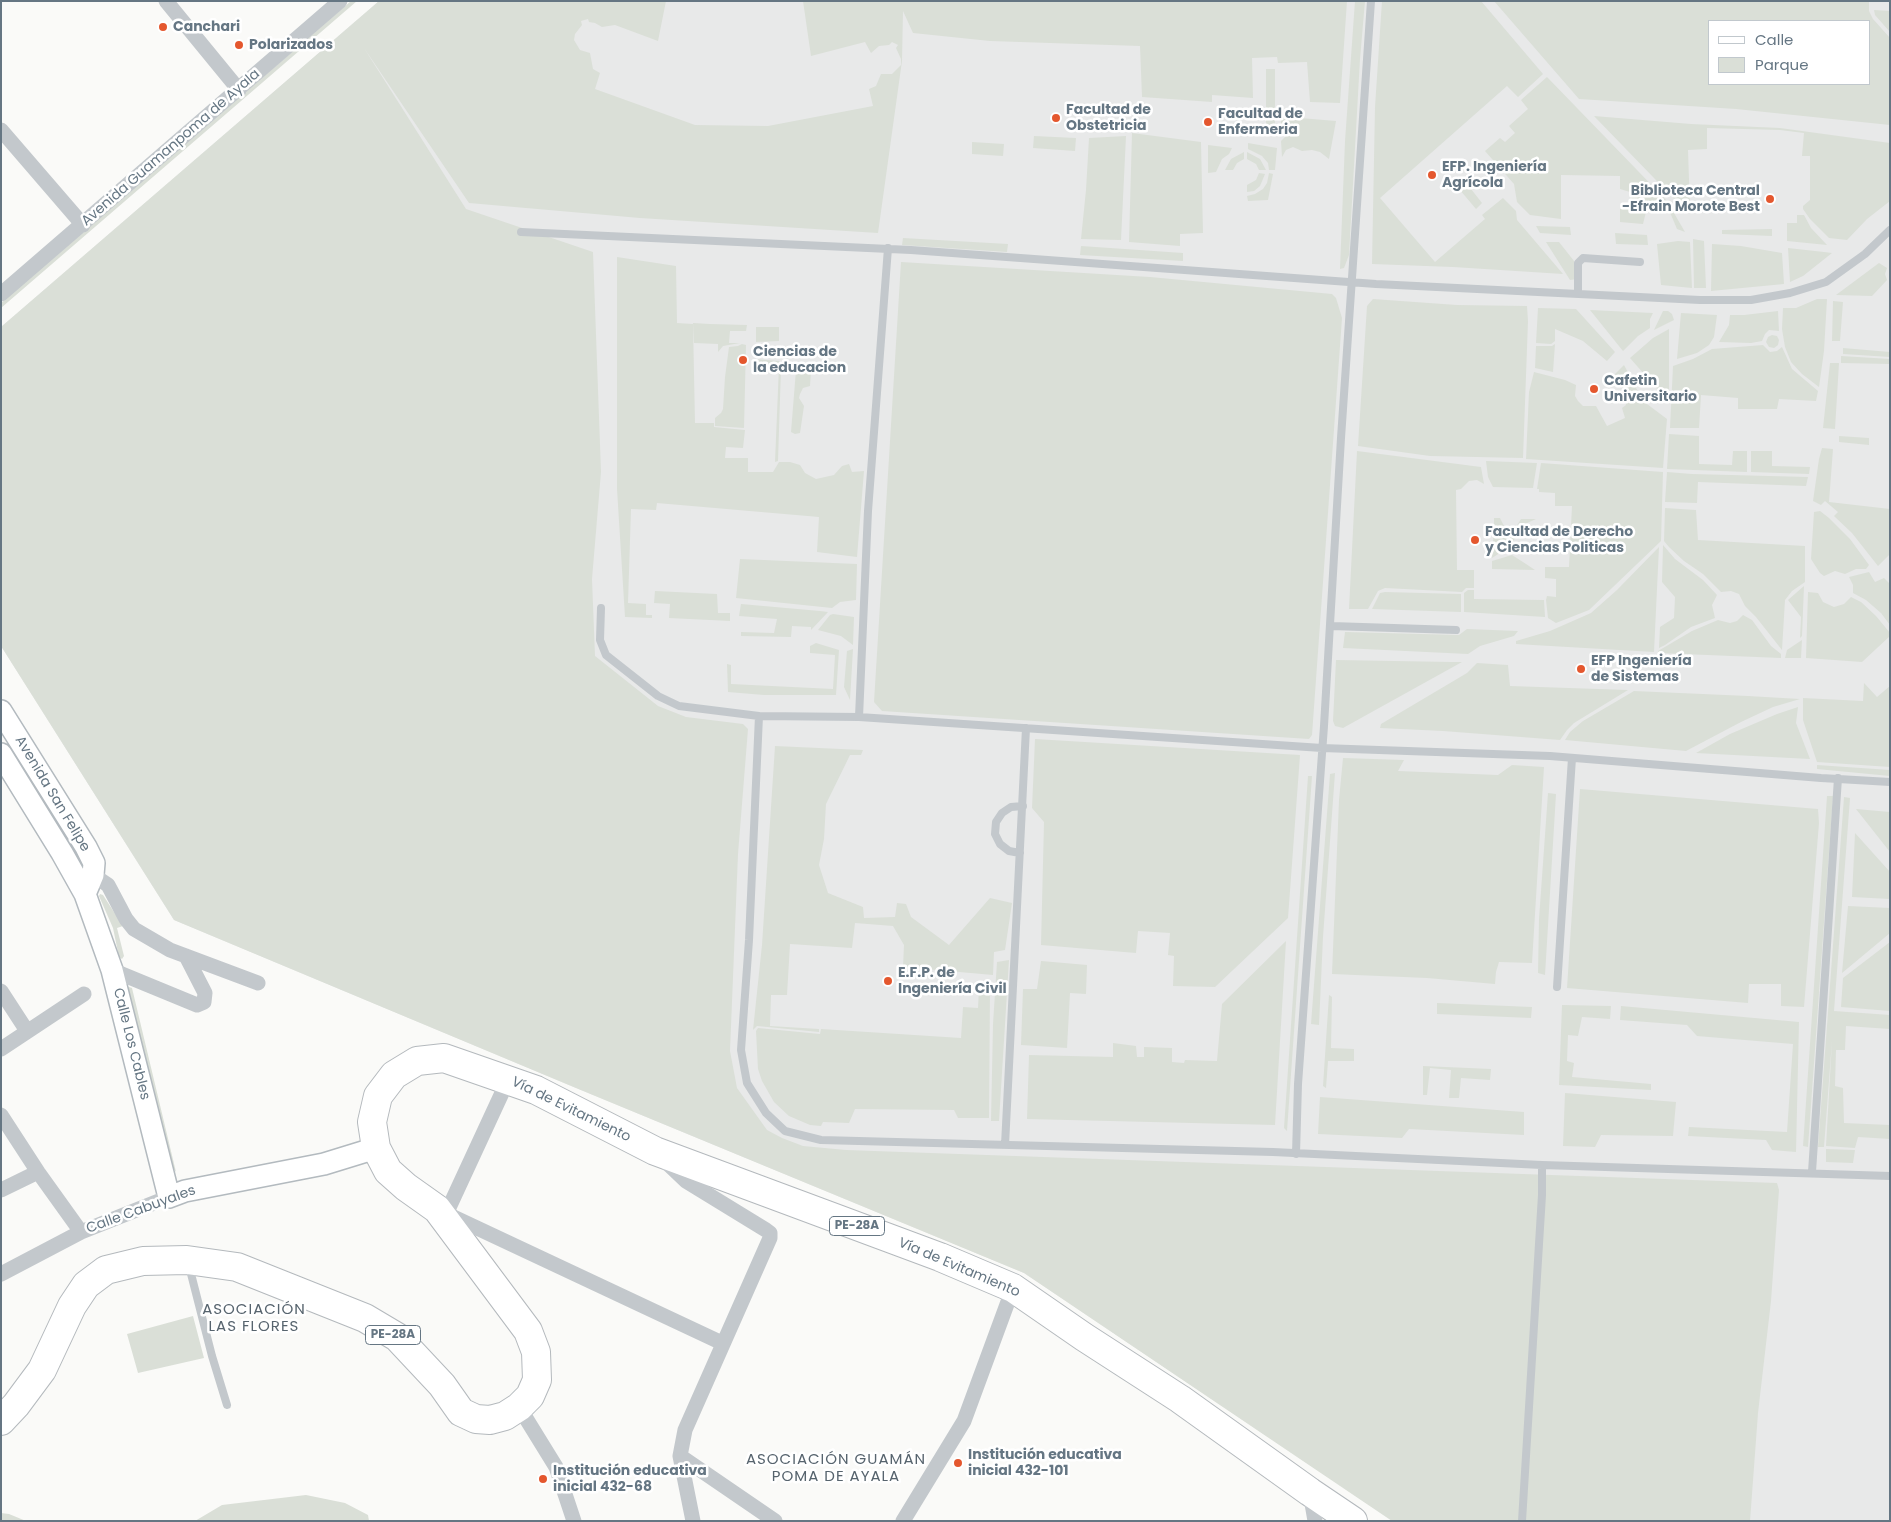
<!DOCTYPE html>
<html>
<head>
<meta charset="utf-8">
<style>
	body { margin:0 }
	#map { position:relative; width:1891px; height:1522px; overflow:hidden; background:#fafaf8; font-family:Poppins,sans-serif }
	canvas { display:block }
	.frame { position:absolute; inset:0; border:2px solid #657683; pointer-events:none }
	.legend { position:absolute; left:1708px; top:20px; width:162px; height:65px; box-sizing:border-box; background:#fff; border:1px solid #c1c8cd; margin:0; padding:6px 9px; list-style:none; font-size:15px; color:#657683 }
	.legend li { display:flex; align-items:center; gap:10px; height:25px }
	.legend b { width:25px; border:1px solid #c1c8cd }
</style>
</head>
<body>
<div id="map">
<canvas width="1891" height="1522"></canvas>
<div class="frame"></div>
<ul class="legend">
<li><b style="height:6px;background:#fff"></b>Calle</li>
<li><b style="height:14px;background:#dadfd7"></b>Parque</li>
</ul>
</div>
<script>
const ctx = document.querySelector('canvas').getContext('2d');
ctx.lineJoin = 'round';
function fill(path, color) { ctx.fillStyle = color; ctx.fill(path, 'evenodd'); }
const poly = rows => new Path2D(rows.map(r => 'M' + r).join(''));
function strokePath(path, color, width, dash) { ctx.strokeStyle = color; ctx.lineWidth = width; ctx.lineCap = dash ? 'butt' : 'round'; ctx.setLineDash(dash || []); ctx.stroke(path); }
function write(font, color, halo, rows, align = 'center') {
  ctx.font = font + ' Poppins,sans-serif'; ctx.lineWidth = 5; ctx.setLineDash([]); ctx.textBaseline = 'middle'; ctx.strokeStyle = halo; ctx.fillStyle = color; for (const [text, x, y, turn = 0] of rows) {
    ctx.save(); ctx.translate(x, y); ctx.rotate((+turn || 0) * Math.PI / 180); ctx.textAlign = isNaN(turn) ? turn : align; if (halo) ctx.strokeText(text, 0, 0); ctx.fillText(text, 0, 0); ctx.restore();
  }
}
fill(poly([
	[379,1,1890,1,1890,1521,1393,1521,1024,1273,576,1088,174,920,1,646,1,327],
	[1710,21,1870,21,1870,84,1710,84]
]), '#e8e9e9');
fill(poly([
	[351,1,357,1,1,308,1,303],
	[379,1,666,1,658,41,615,25,602,27,595,23,589,22,588,19,581,21,582,25,575,34,574,40,580,50,590,53,593,69,600,73,595,89,695,125,768,126,873,106,869,89,876,86,881,74,892,74,901,65,901,59,896,48,898,45,892,42,889,45,879,46,871,53,865,42,811,56,803,1,1347,1,1340,103,1310,102,1307,62,1278,63,1277,57,1252,58,1253,98,1212,95,1212,102,1142,97,1140,46,990,41,913,33,903,11,902,61,878,233,640,218,469,203,364,48,466,209,593,252,601,472,592,579,595,656,658,706,686,717,743,724,748,729,738,854,730,1051,737,1088,767,1130,782,1138,803,1146,846,1150,1777,1183,1779,1190,1771,1301,1758,1413,1750,1521,1392,1521,1024,1273,576,1088,174,920,1,646,1,327],
	[1355,1,1365,1,1360,59,1349,255,1344,268,1340,269,1345,141],
	[1382,1,1481,1,1543,74,1518,97,1507,86,1380,198,1435,262,1485,219,1482,215,1503,198,1516,211,1517,220,1563,274,1453,267,1372,264,1375,107],
	[1494,1,1869,1,1869,11,1873,19,1890,38,1890,125,1736,109,1579,99],
	[1870,21,1870,84,1710,84,1710,21],
	[1874,10,1890,11,1890,32,1875,15],
	[1266,69,1275,69,1275,128,1266,128],
	[1547,77,1667,201,1685,232,1677,229,1666,203,1648,204,1643,224,1620,222,1620,209,1629,207,1632,200,1630,192,1620,189,1620,176,1561,175,1561,219,1530,215,1517,202,1514,184,1485,151,1500,138,1505,142,1515,133,1509,126,1528,109,1521,100],
	[1281,114,1296,116,1300,118,1336,121,1329,159,1320,152,1312,150,1302,151,1293,147,1286,150,1282,157,1281,141,1294,128,1281,126],
	[1594,116,1691,124,1780,128,1890,143,1890,201,1867,219,1847,240,1829,238,1810,219,1803,209,1803,206,1810,200,1810,156,1802,156,1804,133,1780,130,1707,128,1707,149,1688,150,1690,210,1684,209],
	[1132,133,1201,142,1203,233,1180,234,1180,246,1129,242],
	[1034,136,1076,138,1075,151,1033,148],
	[1126,136,1121,240,1081,239,1086,190,1089,138],
	[972,142,1004,144,1003,156,972,154],
	[1248,143,1277,148,1275,170,1269,170,1268,163,1262,156,1248,149],
	[1208,145,1232,148,1229,154,1222,159,1216,172,1208,173],
	[1244,152,1244,159,1237,163,1233,170,1225,170,1231,159],
	[1247,152,1260,159,1266,170,1259,170,1256,164,1247,159],
	[1259,173,1265,174,1260,186,1254,191,1247,192,1247,185,1256,180],
	[1269,173,1273,174,1268,200,1248,201,1247,196,1255,194,1263,189,1267,183],
	[1471,189,1482,203,1476,209,1460,190],
	[1797,215,1804,215,1811,228,1827,245,1787,241,1787,223,1797,223],
	[1536,226,1570,227,1571,235,1540,233],
	[1772,229,1772,236,1722,234,1722,230],
	[1615,233,1647,235,1648,245,1616,244],
	[903,238,1008,244,1007,252,902,245],
	[1693,239,1704,241,1706,288,1694,288],
	[1678,241,1690,242,1692,288,1661,285,1657,244],
	[1546,242,1559,242,1574,261,1577,279,1570,280],
	[1712,244,1741,246,1782,253,1784,284,1711,291],
	[1081,246,1183,253,1183,261,1080,255],
	[1788,248,1824,252,1832,253,1803,276,1790,282],
	[617,257,676,266,677,323,693,324,695,423,714,423,714,427,745,430,743,448,726,447,725,458,748,458,748,472,773,472,779,462,790,462,800,465,805,473,816,479,834,475,842,466,849,464,852,472,864,471,857,557,817,552,819,517,657,503,656,510,631,509,628,603,646,604,646,615,652,615,652,618,625,617,617,489],
	[901,262,1150,277,1332,294,1336,298,1342,318,1312,735,1309,739,882,711,874,702],
	[1879,263,1887,268,1885,274,1887,280,1872,296,1836,295],
	[1373,299,1457,305,1527,306,1528,321,1523,458,1430,456,1365,447,1358,446,1367,306],
	[1817,299,1827,299,1824,351,1819,387,1802,374,1791,362,1785,347,1782,329,1783,308,1796,308],
	[1833,301,1843,302,1840,341,1832,341],
	[1538,308,1576,309,1615,352,1607,361,1583,341,1555,329,1555,341,1551,344,1536,343],
	[1590,310,1653,313,1650,319,1650,328,1638,336,1623,351],
	[1663,311,1668,311,1672,314,1674,320,1654,330],
	[1778,311,1779,331,1769,330,1765,334,1762,341,1751,343,1719,342,1729,325,1730,315,1744,315],
	[1681,313,1717,315,1714,337,1709,345,1697,353,1677,359],
	[693,323,710,324,747,325,746,331,730,331,729,343,740,343,723,346,718,352,718,344,694,343],
	[756,327,779,327,779,341,756,342],
	[1669,329,1669,389,1666,399,1630,358,1653,338],
	[1772,335,1777,336,1779,340,1778,345,1774,348,1769,347,1766,342,1768,337],
	[742,344,746,345,744,428,715,426,715,418,721,413,723,409,725,377,729,347,738,346],
	[1555,344,1553,372,1535,368,1536,346,1552,346],
	[1763,345,1770,352,1777,351,1782,347,1792,369,1818,391,1816,401,1779,399,1777,409,1738,409,1738,398,1701,395,1699,428,1670,428,1673,366,1693,359,1712,349],
	[1843,348,1890,352,1890,357,1843,354],
	[1841,356,1890,359,1890,364,1841,363],
	[754,359,779,361,781,368,778,461,775,462,779,366,754,365],
	[1830,363,1839,363,1835,429,1823,428],
	[1624,365,1643,401,1667,419,1663,468,1526,459,1529,392,1534,372,1565,380,1576,385,1575,396,1578,401,1583,406,1596,406,1607,426,1625,418,1622,408,1626,405,1622,388,1615,374],
	[796,370,811,370,810,386,803,388,800,394,799,398,804,406,800,433,795,434,791,432],
	[1669,434,1699,436,1699,464,1732,465,1733,451,1747,451,1747,472,1667,469],
	[1839,436,1869,438,1869,445,1839,442],
	[1822,448,1833,449,1829,502,1890,509,1890,554,1878,566,1852,533,1834,516,1838,512,1825,501,1821,505,1813,501,1819,459],
	[1357,451,1481,467,1484,484,1477,480,1469,481,1461,489,1456,490,1457,570,1474,570,1474,588,1466,588,1462,592,1385,588,1378,591,1368,609,1349,609],
	[1751,451,1772,451,1772,466,1810,467,1809,474,1751,472],
	[1486,461,1537,463,1533,488,1493,487,1488,477],
	[1541,463,1663,472,1661,541,1589,610,1556,623,1548,618,1546,600,1547,596,1556,597,1556,579,1545,578,1545,567,1569,567,1572,506,1555,506,1555,493,1539,492,1539,489,1537,489],
	[1667,472,1692,474,1808,477,1806,486,1698,482,1697,503,1665,502],
	[1665,508,1696,510,1698,540,1805,546,1805,582,1792,591,1785,600,1782,650,1756,617,1745,606,1739,594,1731,591,1721,592,1703,574,1684,561,1669,547,1664,541],
	[1820,511,1829,518,1850,539,1869,565,1866,569,1856,569,1845,574,1835,571,1824,576,1820,573,1811,559,1814,512],
	[1494,518,1500,518,1504,526,1509,528,1516,527,1521,519,1536,519,1525,524,1512,543,1511,543,1504,531,1494,524],
	[1494,527,1503,533,1509,543,1506,549,1492,558],
	[1663,545,1675,559,1703,580,1717,595,1712,605,1715,618,1691,627,1665,645,1659,648,1660,627,1674,618,1675,597,1662,582],
	[1659,547,1654,652,1516,644,1516,641,1550,631,1591,613,1617,590],
	[1512,555,1526,564,1535,570,1492,569,1492,561],
	[740,559,857,564,856,600,840,602,832,608,736,598],
	[1869,572,1875,582,1884,578,1890,584,1890,625,1881,613,1866,600,1853,593,1853,585,1849,577],
	[1804,586,1802,636,1800,638,1801,617,1788,600],
	[1468,590,1474,590,1474,599,1544,600,1545,617,1464,612,1464,593],
	[655,591,717,594,718,613,730,613,730,621,669,618,670,604,654,603],
	[1385,592,1461,594,1461,612,1372,609,1380,593],
	[1808,592,1818,593,1823,602,1834,607,1844,604,1851,597,1861,602,1876,616,1890,633,1890,636,1862,662,1806,658],
	[741,604,820,611,828,612,811,630,811,627,792,626,791,637,741,636,741,632,774,633,777,619,739,616],
	[833,614,854,617,853,645,841,636,818,630,830,615],
	[1743,615,1752,620,1771,646,1781,654,1781,658,1658,653,1658,651,1692,631,1718,620,1730,623,1737,621],
	[1467,629,1518,631,1514,636,1480,646,1468,654,1343,648,1345,632,1459,635],
	[1802,640,1801,658,1785,658,1787,650],
	[816,643,839,650,836,695,764,695,728,692,727,664,731,665,731,684,833,689,835,655,810,653,810,646],
	[853,649,850,700,844,687,847,651],
	[1336,660,1452,662,1462,662,1343,728,1335,726,1333,721],
	[1477,663,1508,665,1510,686,1628,690,1574,723,1567,730,1560,740,1443,731,1380,728,1381,724,1467,673],
	[1864,683,1877,697,1890,686,1890,767,1817,762,1803,720,1803,698,1863,701],
	[1634,691,1748,696,1800,699,1773,707,1741,722,1686,751,1565,740,1570,732,1583,721],
	[1798,707,1796,723,1810,759,1696,753,1730,734,1777,714],
	[1035,739,1300,755,1288,918,1215,987,1173,986,1174,956,1168,955,1170,933,1138,931,1136,953,1041,945,1044,822,1032,808],
	[775,746,863,750,861,755,850,755,826,804,824,839,819,865,828,893,863,907,864,918,895,917,897,903,906,904,911,917,949,945,990,898,1012,903,1005,950,994,952,993,975,903,967,904,945,893,926,855,923,852,948,790,944,787,995,771,995,770,1026,819,1029,819,1032,757,1026,753,1030,762,945],
	[1343,758,1404,760,1398,771,1498,775,1512,765,1544,767,1532,963,1499,962,1496,972,1495,984,1427,978,1332,974,1339,800],
	[1817,765,1890,770,1890,776,1817,769],
	[1335,773,1323,937,1319,1025,1311,1024,1330,774],
	[1308,776,1312,776,1287,1131,1284,1128],
	[1580,789,1818,809,1819,823,1804,1007,1781,1006,1781,984,1749,984,1748,1003,1567,988],
	[1548,793,1556,794,1545,975,1538,973,1539,919],
	[1827,796,1833,796,1808,1147,1803,1146],
	[1844,797,1850,798,1834,1011,1890,1015,1890,1029,1846,1026,1845,1050,1836,1050,1835,1086,1843,1088,1844,1123,1890,1125,1890,1139,1858,1137,1855,1148,1826,1146,1832,1041,1824,1147,1818,1147],
	[1856,809,1890,812,1890,852],
	[1855,833,1890,872,1890,899,1852,897],
	[100,894,103,895,123,926,117,928,124,956,122,959,119,957,113,928,99,896],
	[1848,906,1890,908,1890,933,1842,973],
	[1286,941,1275,1125,1027,1119,1029,1055,1113,1057,1113,1043,1136,1046,1137,1057,1144,1057,1144,1047,1172,1048,1172,1062,1184,1063,1185,1060,1217,1061,1222,1004],
	[1890,942,1890,1011,1841,1007,1843,978],
	[1009,960,999,1121,991,1121,993,1024,997,962],
	[1041,961,1087,965,1086,994,1070,993,1067,1048,1021,1045,1023,989,1037,989],
	[129,987,132,988,176,1172,171,1166,127,988],
	[979,988,990,988,989,1118,958,1118,954,1110,855,1109,849,1123,823,1122,821,1126,810,1125,789,1116,774,1102,762,1081,758,1069,756,1031,758,1028,820,1034,821,1029,961,1038,963,1007,978,1008],
	[1329,995,1332,997,1331,1048,1354,1049,1354,1061,1328,1061,1326,1088,1323,1086],
	[1437,1003,1532,1007,1531,1018,1437,1014],
	[1562,1005,1611,1006,1610,1019,1582,1017,1578,1036,1568,1035,1567,1061,1574,1063,1572,1077,1651,1084,1651,1090,1559,1085],
	[1621,1006,1799,1022,1796,1152,1772,1150,1766,1140,1688,1136,1689,1127,1787,1132,1793,1044,1697,1036,1687,1025,1620,1020],
	[1423,1066,1491,1069,1490,1080,1461,1078,1459,1098,1449,1098,1451,1070,1430,1068,1427,1095,1423,1095],
	[1565,1093,1676,1102,1673,1136,1601,1135,1595,1147,1563,1146],
	[1320,1097,1524,1112,1524,1135,1409,1129,1402,1138,1318,1134],
	[1826,1149,1855,1150,1853,1163,1826,1162],
	[193,1316,204,1358,138,1373,127,1334],
	[306,1495,345,1503,368,1515,369,1521,195,1521,222,1505],
	[1,1513,9,1514,26,1521,1,1521]
]), '#dadfd7');
const secondary = poly([
	[1,711,86,847,94,863,93,875,85,894],
	[1,754,62,853,85,894,112,970,169,1197,185,1191,324,1164,376,1148]
]);
const highway = poly([
	[1,1421,16,1405,42,1370,72,1306,86,1285,106,1270,143,1261,187,1260,237,1267,365,1318,397,1337,442,1385,461,1412,476,1419,490,1420,505,1416,519,1407,530,1396,537,1380,536,1352,528,1331,437,1209,406,1187,388,1171,376,1148,372,1122,378,1096,394,1075,417,1061,444,1058,536,1090,655,1151,940,1257,1013,1288,1084,1337,1180,1399,1310,1492,1353,1521]
]);
strokePath(secondary, '#b3babf', 24);
strokePath(highway, '#b4b9bd', 30);
strokePath(poly([
	[521,232,911,250,1376,284,1700,300,1751,300,1790,293,1826,282,1865,254,1890,230],
	[1578,293,1578,263,1583,258,1640,262],
	[601,608,600,640,606,655,658,696,679,706,759,716],
	[1331,626,1456,630],
	[859,717,868,511,888,248],
	[1890,782,1821,778,1550,756,1322,748,859,717,759,716,749,940,741,1050,747,1083,766,1113,785,1131,821,1140,1273,1152,1542,1165,1890,1176],
	[1020,853,1009,851,1000,844,995,834,996,822,1002,813,1011,807,1023,806],
	[1557,987,1572,758],
	[1005,1145,1026,728],
	[1296,1154,1298,1084,1324,726,1341,438,1371,1],
	[1812,1172,1838,778],
	[189,1266,212,1356,227,1405],
	[1522,1521,1542,1195,1542,1165]
]), '#c3c8cc', 8);
strokePath(poly([
	[166,1,239,90],
	[1,130,83,225],
	[1,294,340,1],
	[93,875,108,885,126,919,134,929,170,950,258,983],
	[112,970,197,1005,204,1002,205,993,186,956],
	[1,991,27,1031],
	[1,1049,84,994],
	[1,1115,38,1172,81,1232],
	[665,1161,686,1181,766,1230,770,1233,770,1238,685,1430,680,1456,693,1521],
	[1,1190,38,1172],
	[445,1213,722,1343],
	[446,1214,508,1080],
	[1,1274,81,1232,169,1197],
	[519,1407,556,1467,574,1521],
	[680,1456,775,1521],
	[1310,1492,1315,1521],
	[903,1521,964,1421,1013,1288]
]), '#c3c8cc', 15);
strokePath(secondary, '#fff', 21);
strokePath(highway, '#fff', 28);
for (const [x, y, r, color] of [
	[163,27,5,"#e4572e"],
	[239,45,5,"#e4572e"],
	[1056,118,5,"#e4572e"],
	[1208,122,5,"#e4572e"],
	[1432,175,5,"#e4572e"],
	[1770,199,5,"#e4572e"],
	[743,360,5,"#e4572e"],
	[1594,389,5,"#e4572e"],
	[1475,540,5,"#e4572e"],
	[1581,669,5,"#e4572e"],
	[888,981,5,"#e4572e"],
	[958,1463,5,"#e4572e"],
	[543,1479,5,"#e4572e"]
]) { const dot = new Path2D(); dot.arc(x, y, r, 0, 2 * Math.PI); ctx.fillStyle = color; ctx.fill(dot); strokePath(dot, '#fff', 2); }
for (const [x, y, w] of [
	[857,1226,55],
	[393,1335,55]
]) { const box = new Path2D(); box.roundRect(x - w / 2, y - 9.5, w, 19, 4); ctx.fillStyle = '#fff'; ctx.fill(box); strokePath(box, '#657683', 1); }
write('bold 12px', '#657683', null, [
	["PE-28A",857,1226],
	["PE-28A",393,1335]
]);
write('bold 14px', '#657683', '#fff', [
	["Canchari",173,27],
	["Polarizados",249,45],
	["Facultad de",1066,110],
	["Obstetricia",1066,126],
	["Facultad de",1218,114],
	["Enfermeria",1218,130],
	["EFP. Ingeniería",1442,167],
	["Agrícola",1442,183],
	["Biblioteca Central",1760,191,"right"],
	["-Efrain Morote Best",1760,207,"right"],
	["Ciencias de",753,352],
	["la educacion",753,368],
	["Cafetin",1604,381],
	["Universitario",1604,397],
	["Facultad de Derecho",1485,532],
	["y Ciencias Politicas",1485,548],
	["EFP Ingeniería",1591,661],
	["de Sistemas",1591,677],
	["E.F.P. de",898,973],
	["Ingeniería Civil",898,989],
	["Institución educativa",968,1455],
	["inicial 432-101",968,1471],
	["Institución educativa",553,1471],
	["inicial 432-68",553,1487]
], 'left');
write('14px', '#657683', '#fff', [
	["Avenida Guamanpoma de Ayala",171,148,-41],
	["Avenida San Felipe",52,794,59],
	["Calle Los Cables",131,1044,76],
	["Vía de Evitamiento",571,1110,26],
	["Calle Cabuyales",141,1210,-20],
	["Vía de Evitamiento",959,1268,23]
]);
ctx.letterSpacing = '1px';
write('15px', '#57646e', '#fff', [
	["ASOCIACIÓN",254,1310],
	["LAS FLORES",254,1327],
	["ASOCIACIÓN GUAMÁN",836,1460],
	["POMA DE AYALA",836,1477]
]);
ctx.letterSpacing = '0px';
</script>
</body>
</html>
